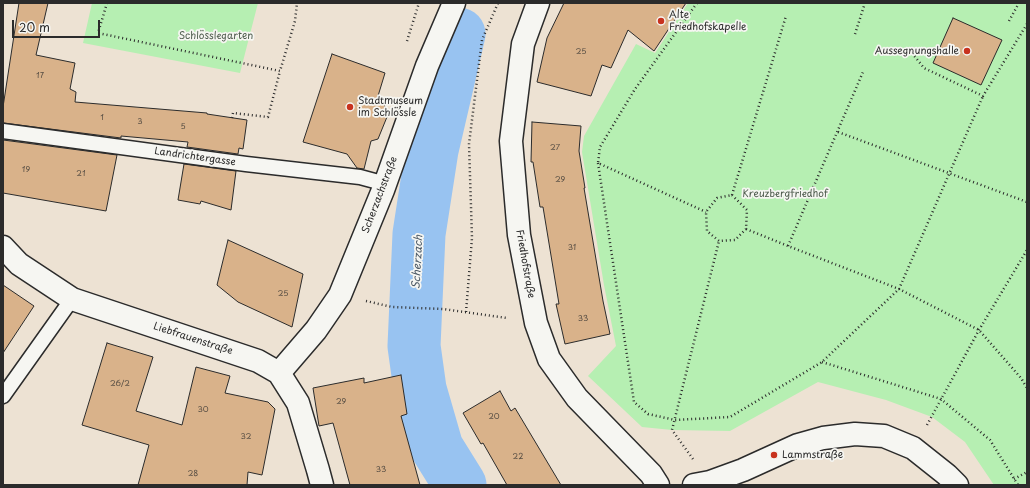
<!DOCTYPE html>
<html>
<head>
<meta charset="utf-8">
<style>
	body { margin:0 }
	#map { position:relative; width:1030px; height:488px; overflow:hidden; background:#ede2d3; font-family:"Playpen Sans",sans-serif }
	canvas { display:block }
	.frame { position:absolute; inset:0; border:4px solid #2b2b2b; pointer-events:none }
	.scale { position:absolute; left:12px; top:20px; width:88px; height:18px; box-sizing:border-box; border:2px solid #2b2b2b; border-top:0; padding-left:5px; font-size:12px; line-height:14px; white-space:nowrap; color:#2b2b2b; -webkit-text-stroke:3px #f6f6f2; paint-order:stroke }
</style>
</head>
<body>
<div id="map">
<canvas width="1030" height="488"></canvas>
<div class="frame"></div>
<div class="scale">20 m</div>
</div>
<script>
const ctx = document.querySelector('canvas').getContext('2d');
ctx.lineJoin = 'round';
function fill(path, color) { ctx.fillStyle = color; ctx.fill(path, 'evenodd'); }
const poly = rows => new Path2D(rows.map(r => 'M' + r).join(''));
function strokePath(path, color, width, dash) { ctx.strokeStyle = color; ctx.lineWidth = width; ctx.lineCap = dash ? 'butt' : 'round'; ctx.setLineDash(dash || []); ctx.stroke(path); }
function write(font, color, halo, rows, align = 'center') {
  ctx.font = font + ' "Playpen Sans",sans-serif'; ctx.lineWidth = 3.5; ctx.setLineDash([]); ctx.textBaseline = 'middle'; ctx.strokeStyle = halo; ctx.fillStyle = color; for (const [text, x, y, turn = 0] of rows) {
    ctx.save(); ctx.translate(x, y); ctx.rotate((+turn || 0) * Math.PI / 180); ctx.textAlign = isNaN(turn) ? turn : align; if (halo) ctx.strokeText(text, 0, 0); ctx.fillText(text, 0, 0); ctx.restore();
  }
}
fill(poly([
	[92,3,258,3,240,73,83,43],
	[688,3,1027,3,1027,485,994,485,965,442,932,417,886,400,818,382,730,431,672,430,642,427,588,376,616,346,604,285,582,152,584,136,636,44,655,53]
]), '#b6efb2');
strokePath(poly([
	[459,34,432,150,419,234,414,346,420,389,437,448,460,485]
]), '#98c3f1', 53);
const building = poly([
	[19,3,48,3,36,55,75,63,70,89,76,92,75,102,207,113,207,114,247,120,243,149,239,148,238,154,187,147,188,142,121,136,121,138,3,123,3,107,19,3],
	[564,3,686,3,654,51,628,30,611,68,602,65,591,96,537,82,547,38,564,3],
	[953,18,1002,40,981,85,933,63,953,18],
	[332,54,385,73,378,96,389,112,378,139,371,141,364,169,357,168,347,154,303,142,332,54],
	[532,122,581,126,579,151,585,188,584,188,603,301,610,334,565,344,556,304,559,304,543,207,540,207,533,162,531,162,532,122],
	[3,140,117,155,106,211,3,193,3,140],
	[184,164,236,171,231,210,201,201,200,204,178,200,184,164],
	[228,240,303,274,292,327,238,302,217,285,228,240],
	[3,285,34,306,3,353,3,285],
	[107,343,153,357,136,411,182,425,196,367,230,376,225,393,268,402,275,409,262,475,248,472,247,485,138,485,149,445,82,425,107,343],
	[401,375,407,414,401,416,420,485,350,485,333,423,319,426,313,388,364,378,364,383,401,375],
	[500,391,511,411,515,408,561,485,507,485,483,443,481,444,463,413,500,391]
]);
fill(building, '#d9b28a');
strokePath(building, '#2b2b2b', 1);
const service = poly([
	[3,131,246,164,360,177,386,184],
	[3,396,72,299]
]);
const minor = poly([
	[538,3,523,44,511,141,519,235,536,323,549,359,577,398,651,474,658,485],
	[3,247,19,264,72,299,258,361,279,373,298,403,318,470,322,485],
	[279,373,316,330,340,295,383,190,427,66,454,3],
	[694,485,710,482,743,470,798,445,823,438,855,434,884,436,913,448,947,475,957,485]
]);
strokePath(service, '#2b2b2b', 17);
strokePath(minor, '#2b2b2b', 25);
strokePath(poly([
	[107,3,98,33,280,71,295,21,297,3],
	[697,3,635,89,600,147,598,163,706,212],
	[1009,21,1019,3],
	[855,34,864,6],
	[407,41,419,3],
	[912,53,924,68,983,96,1027,24],
	[232,118,233,113,268,117,280,71],
	[838,132,1027,202],
	[598,163,634,402,648,414,675,420,730,417,822,362,899,289,983,96],
	[732,195,786,16],
	[732,195,747,210,746,229,735,240,719,241,707,231,706,212,717,198,732,195],
	[746,229,788,246,899,289,979,330,1021,378,1027,388],
	[788,246,863,72],
	[366,301,392,307,443,309,507,318],
	[466,312,472,238,469,144,482,40,498,3],
	[822,362,941,399,990,440,1018,485],
	[927,425,979,330,1027,250],
	[693,459,672,430,719,241],
	[1014,479,1027,472]
]), '#2b2b2b', 2.5, [1, 3]);
strokePath(service, '#f6f6f2', 14);
strokePath(minor, '#f6f6f2', 22);
for (const [x, y, r, color] of [
	[661,21,4,"#c8321e"],
	[967,51,4,"#c8321e"],
	[350,107,4,"#c8321e"],
	[774,455,4,"#c8321e"]
]) { const dot = new Path2D(); dot.arc(x, y, r, 0, 2 * Math.PI); ctx.fillStyle = color; ctx.fill(dot); strokePath(dot, '#f6f6f2', 1.5); }
write('8px', '#564d43', null, [
	["25",581,52],
	["17",40,76],
	["1",102,118],
	["3",140,122],
	["5",183,127],
	["27",555,148],
	["19",26,170],
	["21",81,174],
	["29",560,180],
	["31",572,248],
	["25",283,294],
	["33",583,319],
	["26/2",120,384],
	["29",341,402],
	["30",203,410],
	["20",494,417],
	["32",246,437],
	["22",518,457],
	["33",381,470],
	["28",193,474]
]);
write('10px', '#2b2b2b', '#f6f6f2', [
	["Alte",669,15],
	["Friedhofskapelle",669,27],
	["Aussegnungshalle",959,51,"right"],
	["Stadtmuseum",358,101],
	["im Schlössle",358,113],
	["Lammstraße",782,455]
], 'left');
write('10px', '#4e5c4d', '#f6f6f2', [
	["Schlösslegarten",216,36],
	["Kreuzbergfriedhof",785,194]
]);
write('10px', '#2b2b2b', '#f6f6f2', [
	["Landrichtergasse",195,157,8],
	["Scherzachstraße",380,195,-69],
	["Friedhofstraße",525,264,80],
	["Liebfrauenstraße",193,339,18]
]);
write('italic 11px', '#4c5966', '#f6f6f2', [
	["Scherzach",418,262,-87]
]);
</script>
</body>
</html>
